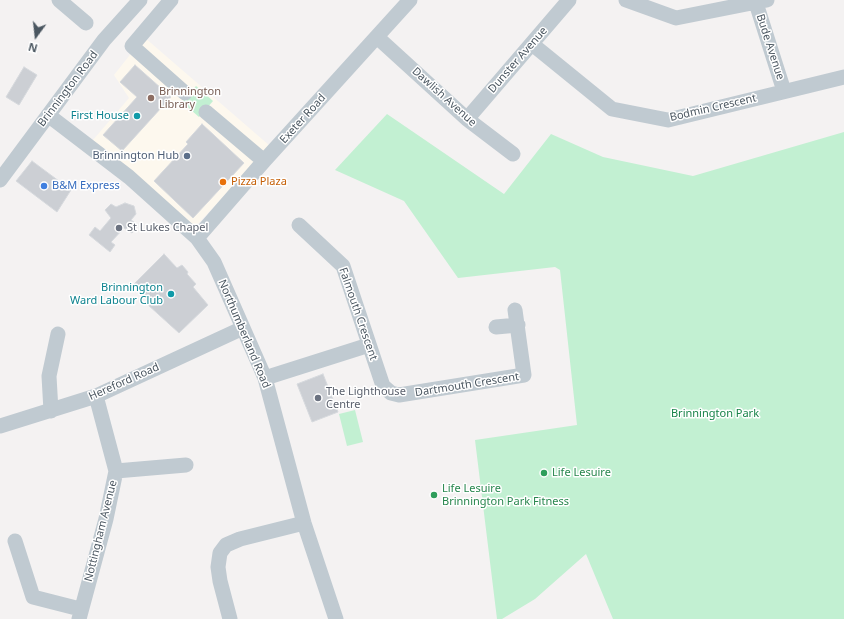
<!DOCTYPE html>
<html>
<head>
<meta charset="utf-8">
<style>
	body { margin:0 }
	#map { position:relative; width:844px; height:619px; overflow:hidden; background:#f4f2f2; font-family:"Noto Sans",sans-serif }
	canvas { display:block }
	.north { position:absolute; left:16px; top:16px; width:40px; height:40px; -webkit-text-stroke:3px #fff; paint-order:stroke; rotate:195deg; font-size:11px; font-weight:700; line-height:16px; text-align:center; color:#4a5660 }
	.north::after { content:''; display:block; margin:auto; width:14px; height:18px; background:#4a5660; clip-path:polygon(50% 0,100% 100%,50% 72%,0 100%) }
</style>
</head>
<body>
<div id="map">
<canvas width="844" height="619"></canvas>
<div class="north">N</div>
</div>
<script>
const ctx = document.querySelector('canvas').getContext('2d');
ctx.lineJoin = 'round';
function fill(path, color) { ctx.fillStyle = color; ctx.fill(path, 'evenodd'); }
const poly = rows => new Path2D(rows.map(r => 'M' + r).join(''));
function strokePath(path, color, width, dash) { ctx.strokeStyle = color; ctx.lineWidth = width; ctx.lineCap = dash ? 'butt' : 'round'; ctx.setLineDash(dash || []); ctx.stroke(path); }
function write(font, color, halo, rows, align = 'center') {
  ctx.font = font + ' "Noto Sans",sans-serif'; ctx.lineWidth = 3; ctx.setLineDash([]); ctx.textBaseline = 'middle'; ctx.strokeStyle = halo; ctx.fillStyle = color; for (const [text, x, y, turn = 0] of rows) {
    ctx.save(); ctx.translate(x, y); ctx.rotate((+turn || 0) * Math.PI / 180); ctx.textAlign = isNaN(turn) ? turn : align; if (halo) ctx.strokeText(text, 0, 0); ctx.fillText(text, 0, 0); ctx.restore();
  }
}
fill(poly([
	[144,37,270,146,195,227,93,140,129,98,114,75]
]), '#fdf8ee');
fill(poly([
	[196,86,213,101,199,117,182,102],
	[387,114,504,194,551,134,603,157,693,176,844,132,844,619,613,619,586,554,535,599,502,619,497,619,475,440,577,425,560,270,555,267,458,278,404,201,335,170],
	[355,410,363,442,347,446,339,414]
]), '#c2f0d2');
const building = poly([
	[135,65,171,97,122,151,103,135,137,97,120,82,135,65],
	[24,67,37,75,19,105,6,97,24,67],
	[202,124,244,163,193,218,154,181,188,144,186,142,202,124],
	[32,161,71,190,57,212,16,181,32,161],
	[125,203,134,206,136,214,131,220,138,225,132,233,124,228,111,242,115,245,110,252,89,235,95,227,100,231,111,218,105,210,111,204,116,207,125,203],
	[164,254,177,268,182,265,188,272,187,274,196,284,193,287,208,305,179,333,147,304,150,301,134,284,164,254],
	[323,374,338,412,312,422,297,384,323,374]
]);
fill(building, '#cccfd4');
strokePath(building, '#d6d9dd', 1);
strokePath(poly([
	[59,0,86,23],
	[171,0,132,46,185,93],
	[626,0,676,18,767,0],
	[756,3,784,91],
	[377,37,467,119,513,154],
	[532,44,612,109,668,120,844,77],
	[206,112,264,161],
	[48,115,129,177,197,238,214,262,265,378,304,523,336,619],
	[467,119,569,0],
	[0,180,104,40,140,0],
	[299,225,343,266,383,386,391,393,399,395,524,375,515,310],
	[197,238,264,161,410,0],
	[496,327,518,325],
	[265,378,369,345],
	[51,411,49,376,58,334],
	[0,426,96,396,243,328],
	[116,471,186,465],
	[15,541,33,597,80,609],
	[79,619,106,519,116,471,96,396],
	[230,619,220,581,218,567,220,553,226,545,240,539,304,523]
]), '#c0cad1', 15);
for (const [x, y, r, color] of [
	[151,98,4,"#8d6e63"],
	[137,116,4,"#0f9aa8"],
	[187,156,4,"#5c6f8a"],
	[223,182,4,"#e8710a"],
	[44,186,4,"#3f7fe0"],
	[119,228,4,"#6b7280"],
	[171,294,4,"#0f9aa8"],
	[318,398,4,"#6b7280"],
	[544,473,4,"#2e9e5b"],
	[434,495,4,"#2e9e5b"]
]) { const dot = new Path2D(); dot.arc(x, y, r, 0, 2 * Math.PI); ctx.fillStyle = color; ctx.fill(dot); strokePath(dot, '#fff', 1.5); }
write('11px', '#4a5660', '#fff', [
	["Bude Avenue",770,47,72],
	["Dunster Avenue",518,60,-49],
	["Brinnington Road",68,89,-53],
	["Dawlish Avenue",444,97,42],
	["Bodmin Crescent",713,108,-13],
	["Exeter Road",303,119,-48],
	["Falmouth Crescent",358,314,71],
	["Northumberland Road",244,334,67],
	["Hereford Road",124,382,-24],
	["Dartmouth Crescent",467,385,-9],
	["Nottingham Avenue",101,531,-76]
]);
write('11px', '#785e54', '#fff', [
	["Brinnington",159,92],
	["Library",159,105]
], 'left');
write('11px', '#0d838f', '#fff', [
	["First House",129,116],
	["Brinnington",163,288],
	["Ward Labour Club",163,301]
], 'right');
write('11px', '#4e5e75', '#fff', [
	["Brinnington Hub",179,156]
], 'right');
write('11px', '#c56008', '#fff', [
	["Pizza Plaza",231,182]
], 'left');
write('11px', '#366cbe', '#fff', [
	["B&M Express",52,186]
], 'left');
write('11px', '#5b616d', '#fff', [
	["St Lukes Chapel",127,228],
	["The Lighthouse",326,392],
	["Centre",326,405]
], 'left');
write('11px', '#188349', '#fff', [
	["Brinnington Park",715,414]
]);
write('11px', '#27864d', '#fff', [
	["Life Lesuire",552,473],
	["Life Lesuire",442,489],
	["Brinnington Park Fitness",442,502]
], 'left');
</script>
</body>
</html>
